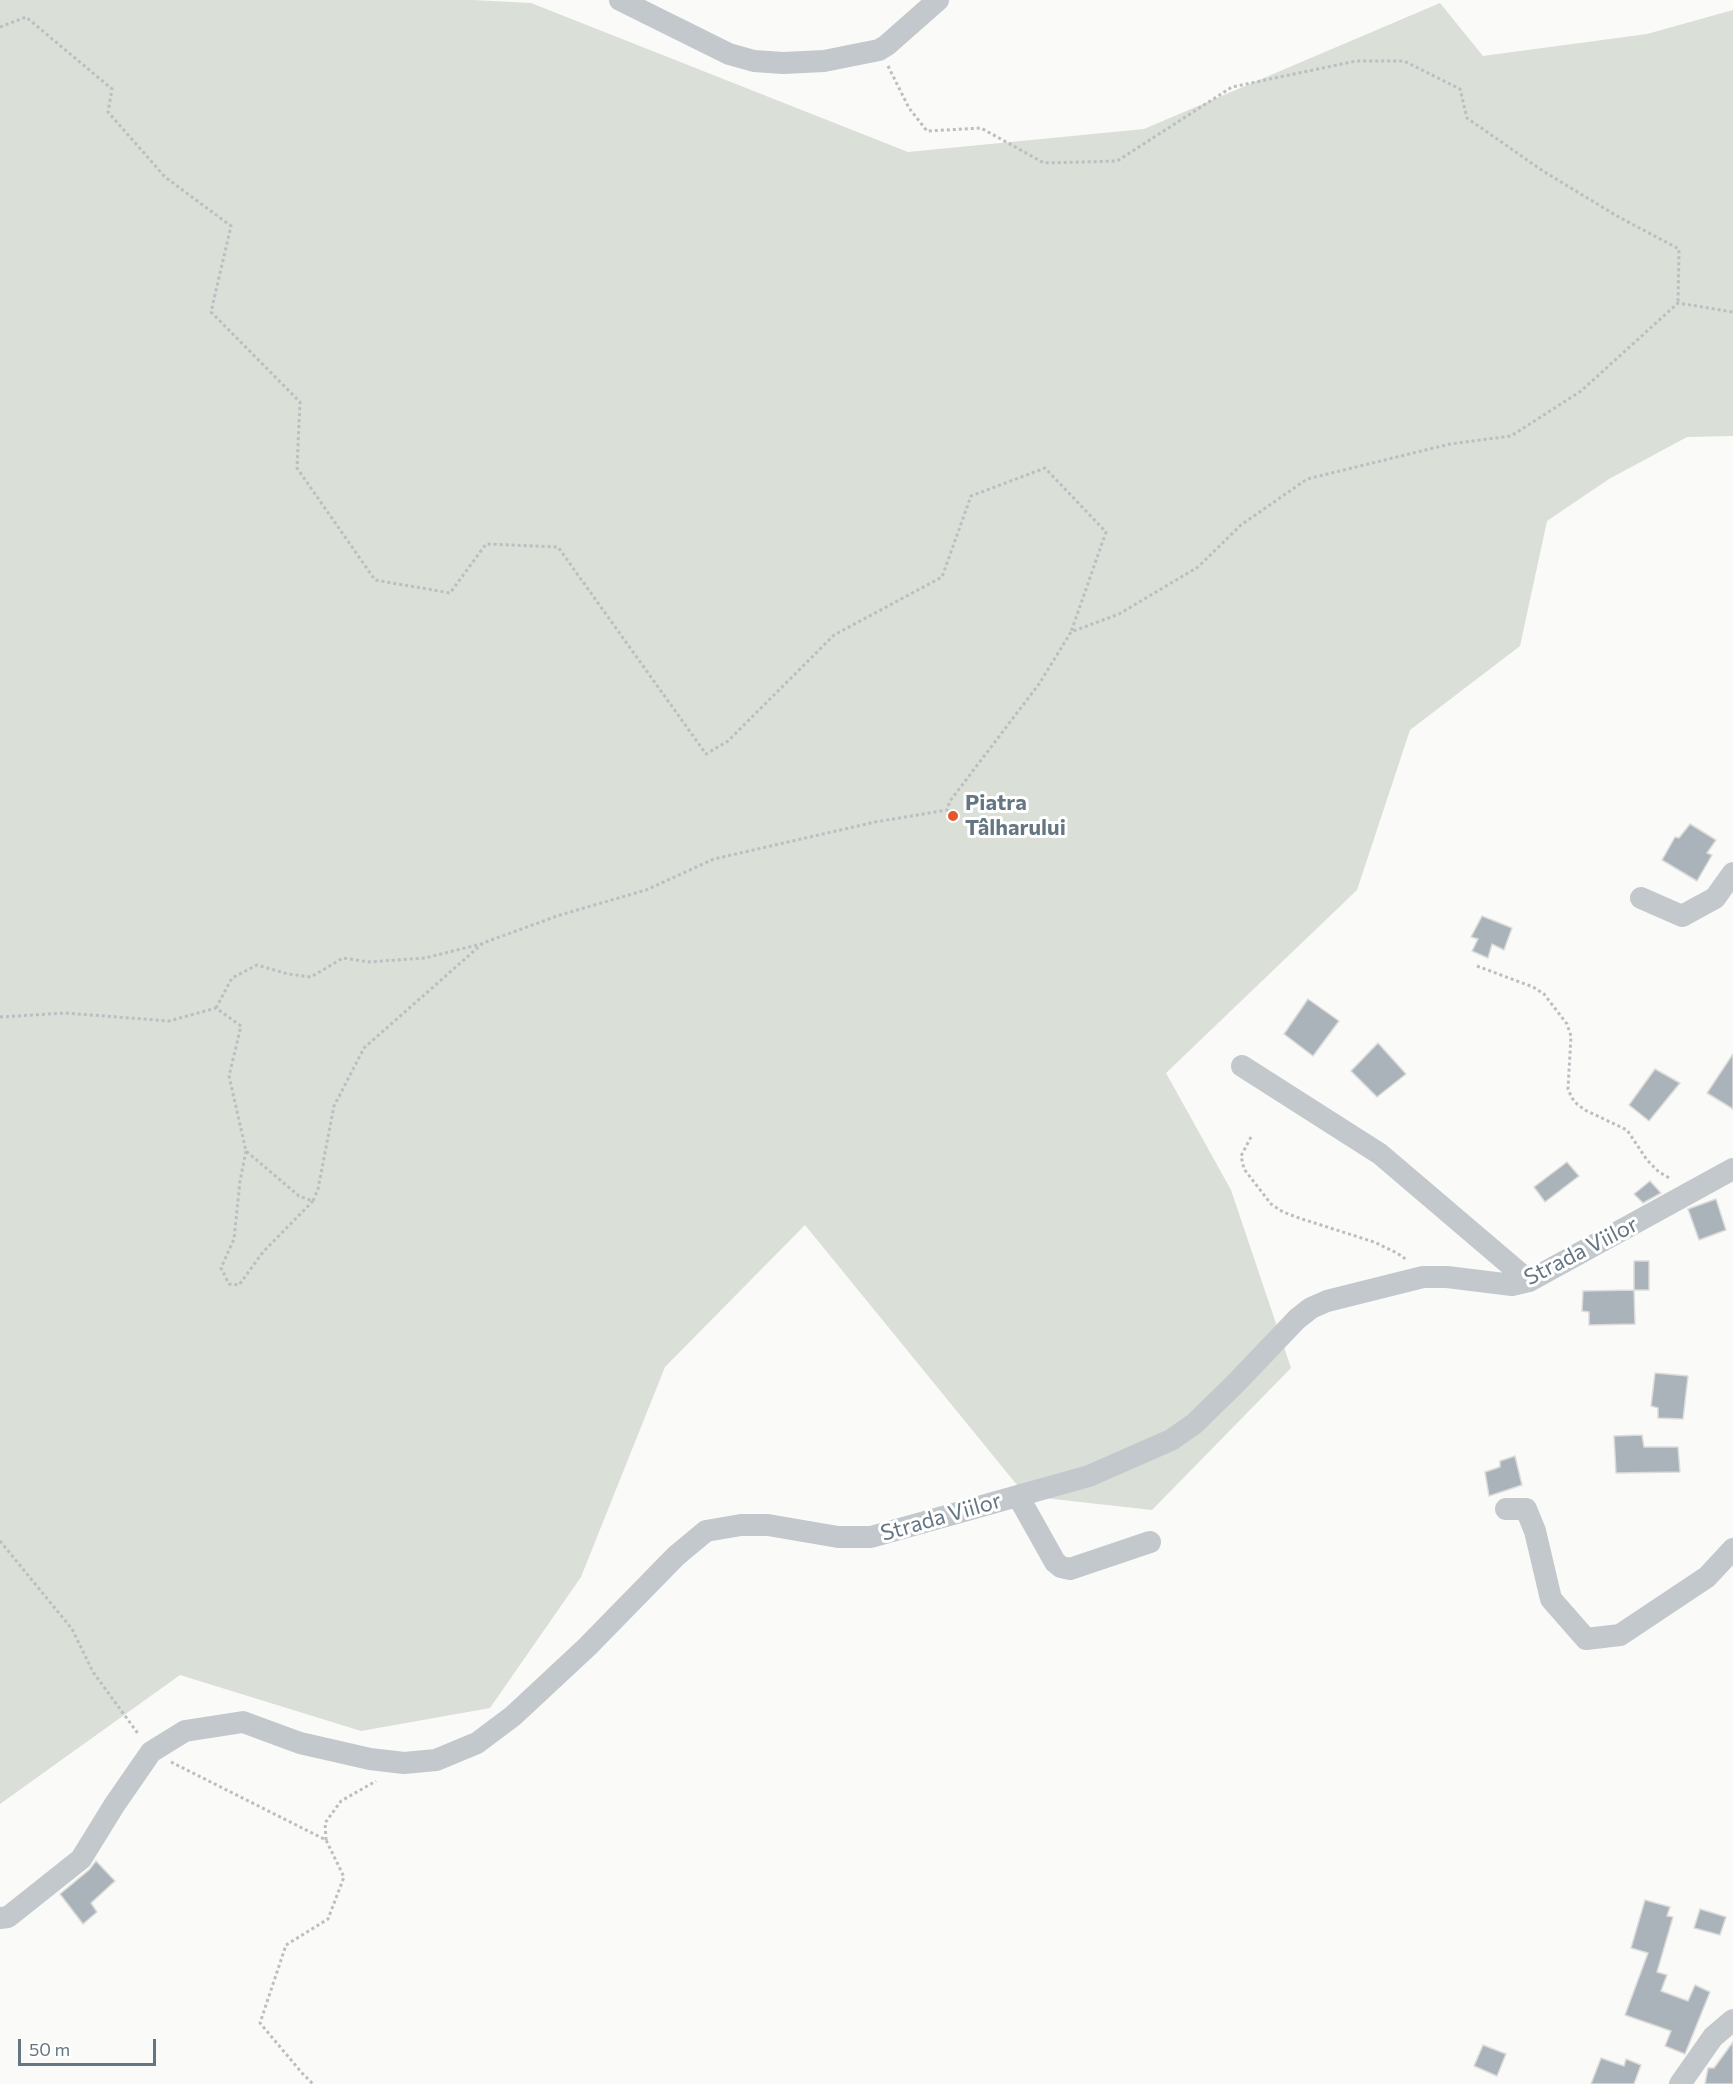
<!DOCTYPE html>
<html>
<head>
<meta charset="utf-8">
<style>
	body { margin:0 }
	#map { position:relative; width:1733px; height:2084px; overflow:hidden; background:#fafaf8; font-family:Commissioner,sans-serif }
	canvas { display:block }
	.scale { position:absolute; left:18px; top:2039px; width:138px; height:27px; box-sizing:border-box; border:3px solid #657683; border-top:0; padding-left:8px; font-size:18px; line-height:21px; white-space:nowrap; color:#657683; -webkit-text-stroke:4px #fff; paint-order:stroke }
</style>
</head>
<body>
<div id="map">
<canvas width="1733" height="2084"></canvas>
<div class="scale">50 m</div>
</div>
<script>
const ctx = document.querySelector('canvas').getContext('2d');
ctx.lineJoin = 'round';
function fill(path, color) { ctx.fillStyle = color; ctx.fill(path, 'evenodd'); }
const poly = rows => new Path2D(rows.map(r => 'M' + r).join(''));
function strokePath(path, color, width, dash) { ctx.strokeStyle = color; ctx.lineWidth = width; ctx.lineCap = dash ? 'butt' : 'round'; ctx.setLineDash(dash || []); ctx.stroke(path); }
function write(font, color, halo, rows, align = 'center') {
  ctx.font = font + ' Commissioner,sans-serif'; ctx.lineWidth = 6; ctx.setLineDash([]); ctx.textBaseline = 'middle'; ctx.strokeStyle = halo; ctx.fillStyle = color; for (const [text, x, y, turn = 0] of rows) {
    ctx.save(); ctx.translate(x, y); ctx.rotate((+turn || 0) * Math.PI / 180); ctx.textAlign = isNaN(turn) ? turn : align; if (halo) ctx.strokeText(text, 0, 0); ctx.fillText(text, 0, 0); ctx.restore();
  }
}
fill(poly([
	[0,0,472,0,531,3,908,152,1144,129,1440,3,1483,56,1647,34,1733,10,1733,436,1687,437,1609,479,1547,521,1520,646,1410,730,1357,890,1166,1073,1231,1190,1291,1368,1152,1510,1026,1496,805,1225,665,1367,581,1577,490,1708,361,1731,180,1675,0,1804]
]), '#dadfd7');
const building = poly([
	[1690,824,1716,840,1707,853,1712,855,1697,881,1662,860,1675,837,1679,838,1690,824],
	[1482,916,1512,928,1504,950,1492,944,1488,958,1472,951,1478,939,1471,937,1482,916],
	[1308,999,1339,1021,1313,1056,1284,1034,1308,999],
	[1378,1043,1406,1074,1377,1097,1351,1071,1378,1043],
	[1733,1054,1733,1109,1707,1093,1733,1054],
	[1655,1069,1680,1083,1649,1121,1629,1105,1655,1069],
	[1567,1162,1579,1176,1545,1202,1534,1187,1567,1162],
	[1650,1181,1661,1193,1643,1203,1634,1194,1650,1181],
	[1716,1199,1726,1230,1699,1240,1688,1209,1716,1199],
	[1634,1261,1649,1261,1649,1290,1634,1290,1634,1261],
	[1634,1290,1635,1324,1589,1325,1589,1312,1582,1311,1583,1291,1634,1290],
	[1655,1373,1688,1376,1683,1419,1658,1418,1658,1408,1651,1406,1655,1373],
	[1642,1435,1644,1447,1678,1447,1680,1472,1616,1473,1614,1436,1642,1435],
	[1515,1456,1522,1485,1489,1496,1485,1472,1500,1467,1500,1461,1515,1456],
	[96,1861,115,1881,91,1903,97,1912,83,1924,60,1894,89,1870,96,1861],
	[1645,1900,1670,1907,1667,1916,1673,1917,1657,1972,1667,1975,1661,1991,1688,2001,1695,1985,1710,1992,1685,2054,1665,2046,1671,2031,1625,2015,1648,1953,1631,1948,1645,1900],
	[1700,1909,1726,1917,1720,1935,1694,1928,1700,1909],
	[1733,2042,1733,2084,1705,2084,1708,2068,1714,2068,1733,2042],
	[1483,2045,1506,2054,1497,2076,1474,2066,1483,2045],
	[1601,2058,1624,2066,1626,2059,1641,2065,1634,2084,1591,2084,1601,2058]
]);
fill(building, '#aab3b9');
strokePath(building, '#dcdcda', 1.5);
strokePath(poly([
	[0,27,26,17,112,89,108,112,165,177,231,226,211,312,300,402,297,468,375,580,450,593,486,544,558,547,706,754,728,741,834,635,942,577,971,496,1045,468,1106,532,1071,632],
	[888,66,909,108,927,131,981,128,1044,163,1117,161,1232,87,1356,61,1404,61,1460,89,1467,118,1543,171,1617,216,1679,249,1678,303],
	[1477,966,1533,987,1544,994,1567,1024,1571,1036,1568,1089,1572,1098,1577,1104,1585,1110,1627,1130,1647,1160,1659,1172,1671,1179],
	[216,1008,232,978,257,965,288,974,311,977,343,958,369,962,425,958,481,944],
	[0,1017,65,1013,169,1021,216,1008,241,1026,229,1076,246,1151,299,1196,313,1201,318,1189,334,1106,364,1048,483,943,560,915,646,890,714,859,875,822,947,810,950,801,1039,684,1071,632,1119,614,1198,567,1241,525,1307,479,1450,444,1511,436,1581,391,1678,303,1733,312],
	[1251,1137,1241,1156,1244,1169,1271,1204,1283,1212,1299,1218,1374,1242,1397,1253,1407,1260],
	[246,1151,240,1181,234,1239,221,1268,229,1284,239,1285,263,1252,313,1201],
	[0,1541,72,1629,93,1672,139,1735],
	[171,1762,326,1840,344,1877,328,1919,286,1945,260,2023,302,2073,313,2084],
	[326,1840,325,1823,341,1801,376,1781]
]), '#bbbfc2', 3, [3, 3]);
strokePath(poly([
	[620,0,729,54,754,61,783,63,824,61,879,50,887,45,938,0],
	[1641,898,1682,916,1715,898,1733,873],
	[1242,1066,1380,1154,1529,1281],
	[1018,1496,1055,1562,1061,1567,1070,1569,1150,1542],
	[1506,1509,1526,1509,1535,1531,1551,1599,1586,1639,1620,1635,1707,1577,1733,1549],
	[0,1918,8,1917,81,1859,115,1804,151,1752,185,1731,243,1722,300,1743,370,1759,404,1763,436,1760,477,1743,513,1716,587,1647,676,1556,706,1531,741,1525,768,1525,838,1537,871,1537,1089,1476,1171,1440,1194,1424,1235,1384,1297,1319,1311,1308,1327,1301,1423,1277,1447,1277,1512,1285,1529,1281,1733,1169],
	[1680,2084,1713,2037,1733,2020]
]), '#c3c8cc', 22);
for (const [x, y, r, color] of [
	[953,816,6,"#e4572e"]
]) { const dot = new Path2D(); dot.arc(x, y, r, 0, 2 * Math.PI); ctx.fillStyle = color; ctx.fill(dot); strokePath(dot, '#fff', 2); }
write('bold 22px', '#657683', '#fff', [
	["Piatra",965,803],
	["Tâlharului",965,828]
], 'left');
write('22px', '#657683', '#fff', [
	["Strada Viilor",1581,1251,-27],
	["Strada Viilor",941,1517,-16]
]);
</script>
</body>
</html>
